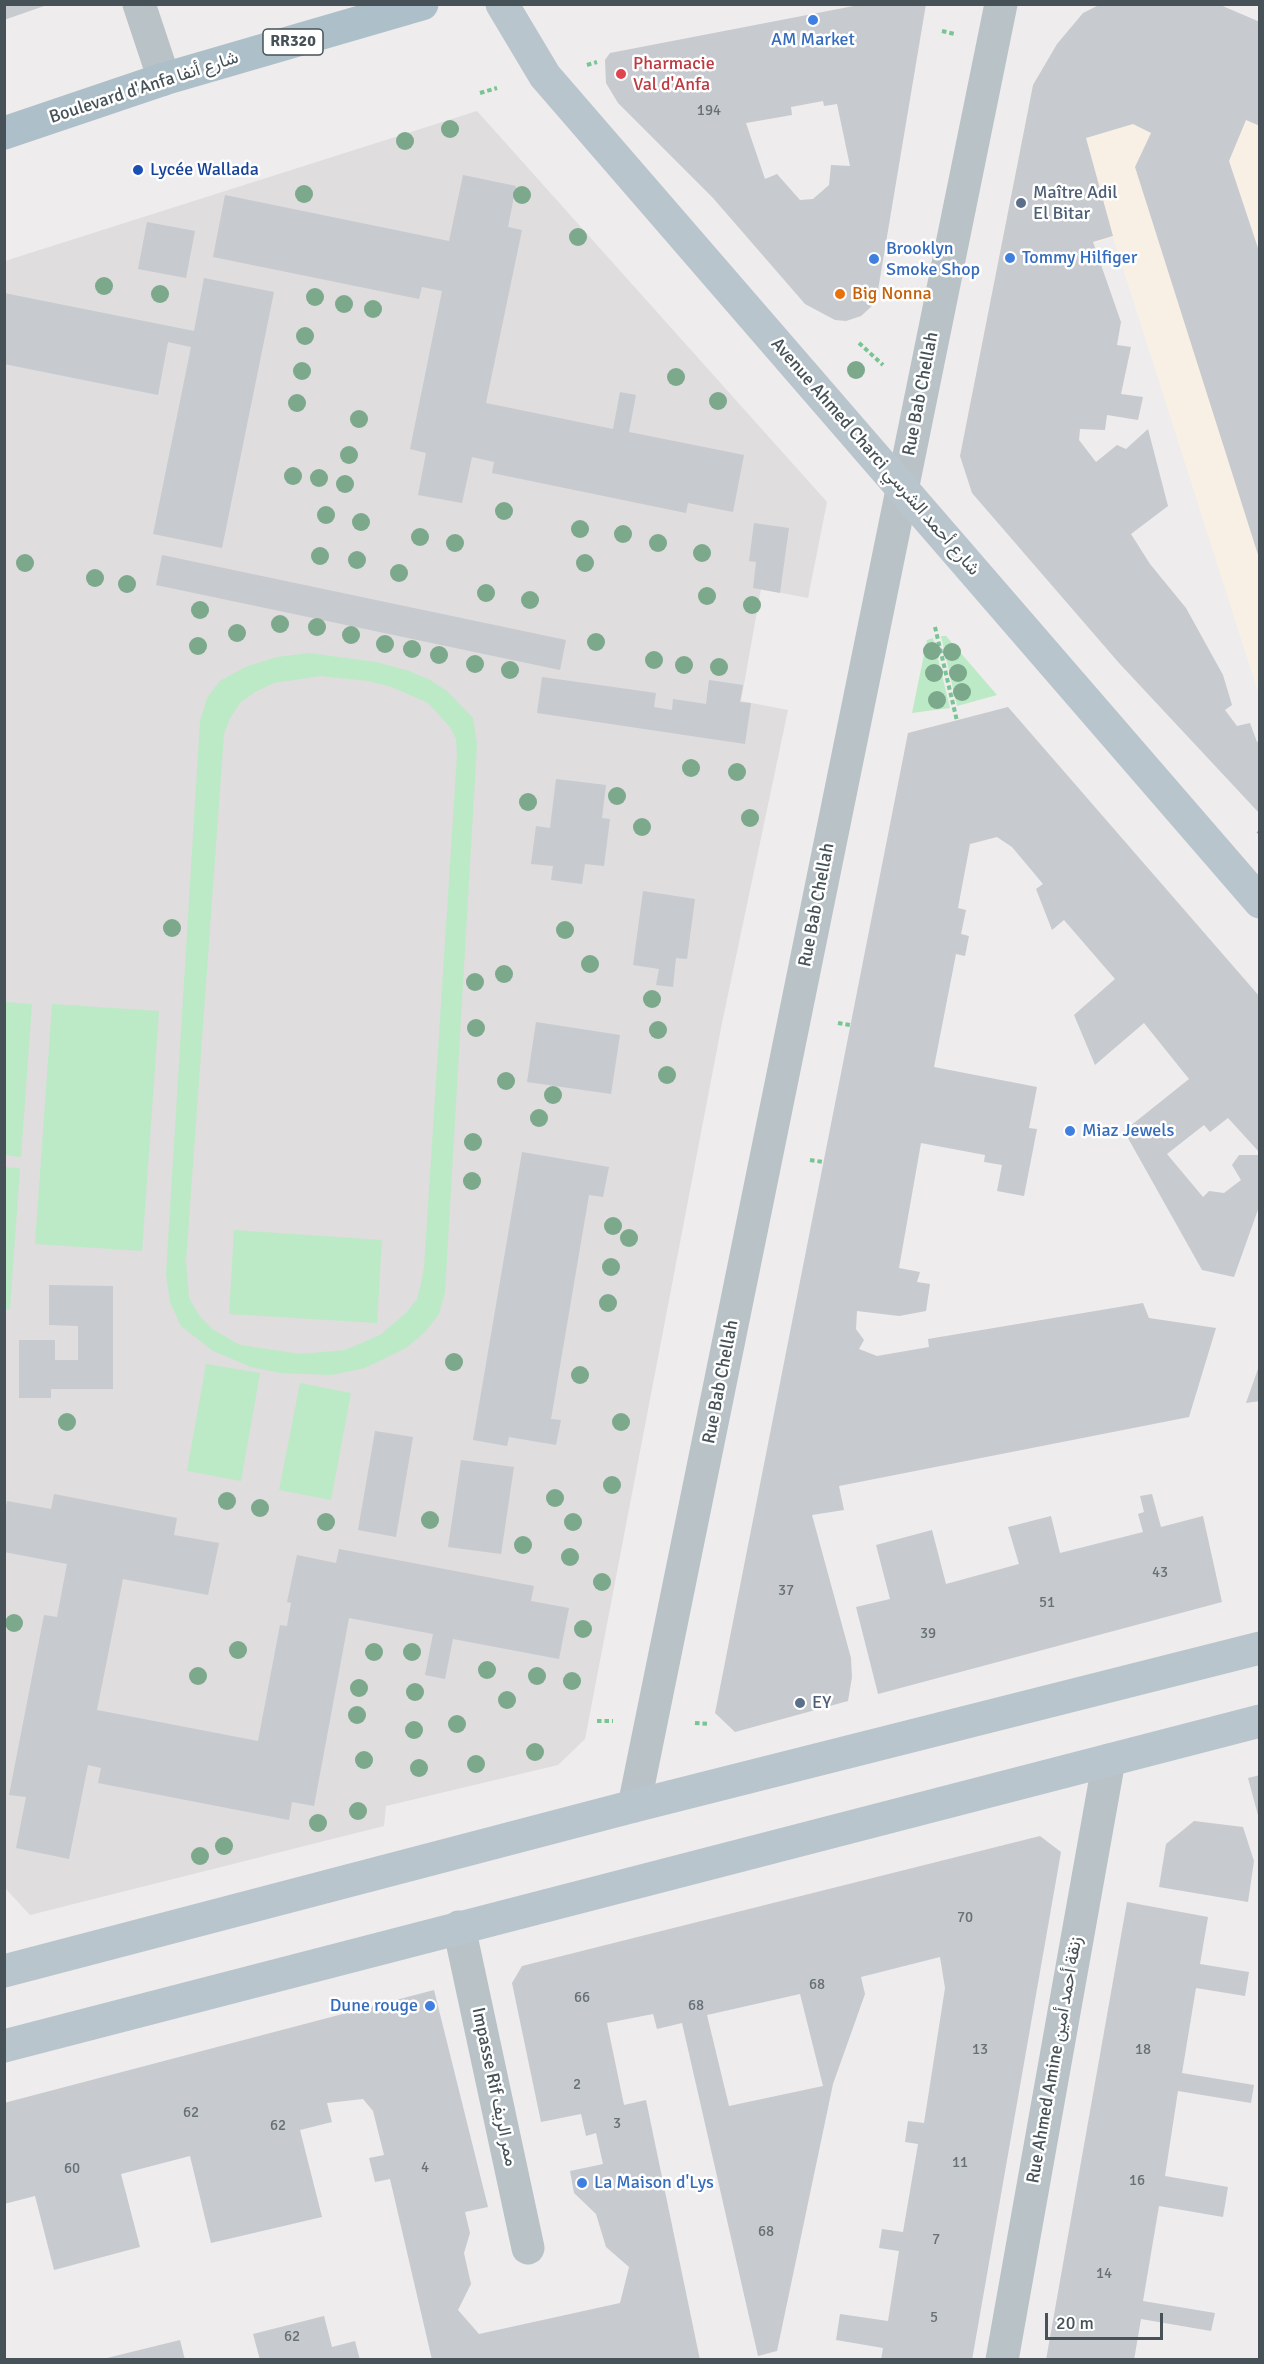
<!DOCTYPE html>
<html>
<head>
<meta charset="utf-8">
<style>
	body { margin:0 }
	#map { position:relative; width:1264px; height:2364px; overflow:hidden; background:#eeecec; font-family:Signika,sans-serif }
	canvas { display:block }
	.frame { position:absolute; inset:0; border:6px solid #465257; pointer-events:none }
	.scale { position:absolute; left:1045px; top:2313px; width:118px; height:27px; box-sizing:border-box; border:3px solid #465257; border-top:0; padding-left:8px; font-size:18px; line-height:21px; white-space:nowrap; color:#465257; -webkit-text-stroke:4px #fff; paint-order:stroke }
</style>
</head>
<body>
<div id="map">
<canvas width="1264" height="2364"></canvas>
<div class="frame"></div>
<div class="scale">20 m</div>
</div>
<script>
const ctx = document.querySelector('canvas').getContext('2d');
ctx.lineJoin = 'round';
function fill(path, color) { ctx.fillStyle = color; ctx.fill(path, 'evenodd'); }
const poly = rows => new Path2D(rows.map(r => 'M' + r).join(''));
function strokePath(path, color, width, dash) { ctx.strokeStyle = color; ctx.lineWidth = width; ctx.lineCap = dash ? 'butt' : 'round'; ctx.setLineDash(dash || []); ctx.stroke(path); }
function write(font, color, halo, rows, align = 'center') {
  ctx.font = font + ' Signika,Vazirmatn,sans-serif'; ctx.lineWidth = 5; ctx.setLineDash([]); ctx.textBaseline = 'middle'; ctx.strokeStyle = halo; ctx.fillStyle = color; for (const [text, x, y, turn = 0] of rows) {
    ctx.save(); ctx.translate(x, y); ctx.rotate((+turn || 0) * Math.PI / 180); ctx.textAlign = isNaN(turn) ? turn : align; if (halo) ctx.strokeText(text, 0, 0); ctx.fillText(text, 0, 0); ctx.restore();
  }
}
fill(poly([
	[1218,4,1259,22,1259,695,1113,237,1063,253,1002,242,1033,85]
]), '#f9f0e5');
fill(poly([
	[477,111,827,502,808,598,761,589,741,701,788,710,722,1023,585,1739,558,1765,386,1806,384,1826,30,1915,5,1888,5,261]
]), '#dfdddd');
fill(poly([
	[941,636,946,636,997,695,957,706],
	[933,638,950,708,912,713,927,640],
	[309,653,376,662,409,671,430,680,447,691,473,718,477,744,445,1292,439,1314,424,1333,406,1348,365,1368,331,1375,280,1373,251,1367,213,1351,181,1326,170,1302,166,1274,200,721,207,698,220,681,245,667,277,657],
	[320,676,368,681,392,687,428,703,450,727,456,739,457,755,424,1267,421,1284,417,1299,406,1313,380,1335,345,1350,301,1354,240,1345,212,1329,199,1315,189,1298,186,1261,224,734,230,718,240,703,255,692,274,683],
	[5,1002,32,1004,21,1157,5,1155],
	[52,1004,159,1011,142,1251,35,1244],
	[4,1167,20,1168,10,1309,4,1309],
	[234,1230,382,1240,377,1323,229,1314],
	[206,1364,260,1373,241,1481,187,1471],
	[300,1383,351,1393,331,1500,279,1490]
]), '#bceac7');
fill(poly([
	[4,4,47,4,47,5,4,20],
	[864,4,926,4,877,296,871,307,861,316,846,321,835,320,805,304,713,198,618,103,606,83,605,60,610,53],
	[823,101,824,106,837,104,850,166,831,165,829,185,813,199,800,200,777,174,765,179,746,123,792,115,791,107],
	[1101,4,1218,4,1260,22,1260,126,1246,120,1229,161,1260,254,1260,561,1135,167,1151,133,1133,124,1086,138,1113,236,1093,242,1121,322,1117,345,1131,347,1121,394,1143,397,1138,420,1107,415,1105,430,1080,429,1079,440,1096,462,1117,445,1126,449,1148,429,1168,506,1131,534,1150,564,1186,608,1223,675,1232,705,1225,710,1237,726,1250,723,1257,742,1260,741,1260,814,1119,663,972,493,960,456,1033,85,1057,44,1083,13],
	[463,175,516,186,508,227,522,230,486,403,613,429,620,392,636,395,629,432,744,455,733,512,688,503,686,513,492,473,494,462,472,457,462,503,418,495,426,453,410,449,442,291,422,287,419,299,213,257,225,195,449,241],
	[147,222,195,231,186,278,138,269],
	[204,278,274,292,222,548,153,534,191,347,168,342,158,395,4,364,4,293,194,331],
	[754,523,789,528,780,593,753,588,756,562,749,561],
	[162,555,566,640,560,670,156,585],
	[542,677,656,693,654,707,672,710,673,699,706,704,709,680,743,685,740,702,751,703,745,744,537,713],
	[1008,707,1260,997,1260,1153,1228,1118,1210,1132,1204,1125,1167,1154,1203,1197,1209,1191,1224,1193,1241,1180,1232,1165,1239,1155,1260,1155,1260,1204,1234,1277,1202,1270,1124,1131,1189,1079,1144,1023,1095,1065,1074,1015,1115,979,1064,920,1052,930,1036,889,1043,884,1012,847,997,837,970,844,958,908,966,910,961,934,969,936,965,956,956,954,934,1067,1037,1087,1029,1128,1037,1129,1024,1196,997,1191,1002,1165,984,1162,985,1155,921,1143,899,1268,920,1272,917,1282,930,1284,926,1311,899,1316,857,1311,856,1329,864,1340,859,1349,877,1356,929,1347,928,1339,1143,1303,1149,1318,1216,1328,1189,1417,839,1486,844,1510,812,1515,851,1658,852,1677,848,1701,735,1732,715,1713,908,733],
	[556,779,606,785,602,818,610,819,604,866,585,864,582,884,551,880,553,866,531,864,536,826,550,828],
	[643,891,695,899,687,959,676,958,673,987,656,985,659,969,633,965],
	[536,1022,620,1035,611,1094,527,1082],
	[522,1152,609,1167,603,1197,589,1195,551,1419,561,1420,556,1445,509,1437,507,1446,473,1440],
	[49,1285,113,1286,113,1389,51,1389,51,1398,19,1398,19,1340,55,1340,55,1360,78,1360,78,1326,49,1325],
	[1259,1366,1260,1401,1246,1403],
	[375,1431,413,1437,396,1537,358,1530],
	[461,1460,514,1467,501,1554,448,1547],
	[54,1494,177,1518,174,1535,219,1543,208,1595,123,1579,97,1710,258,1741,280,1625,287,1626,291,1603,287,1602,297,1555,336,1563,339,1549,534,1586,531,1601,569,1608,559,1659,453,1639,445,1679,425,1675,433,1634,349,1618,314,1806,292,1802,289,1820,98,1783,101,1768,88,1765,69,1859,16,1848,26,1797,9,1795,44,1615,57,1617,67,1564,4,1552,4,1517,7,1501,51,1509],
	[1152,1494,1161,1527,1203,1516,1222,1602,878,1694,856,1607,890,1599,876,1545,932,1530,946,1584,1019,1564,1008,1527,1051,1516,1060,1553,1143,1532,1138,1514,1144,1512,1140,1496],
	[1260,1775,1260,1819,1259,1819,1248,1778],
	[1194,1821,1243,1827,1254,1861,1248,1902,1159,1887,1166,1844],
	[1040,1836,1061,1852,972,2360,881,2360,883,2348,836,2340,840,2314,888,2321,899,2251,879,2248,882,2229,903,2232,918,2144,905,2142,908,2121,924,2123,945,1988,940,1957,861,1977,865,1994,833,2084,777,2351,758,2356,682,2023,657,2029,653,2014,607,2023,624,2105,646,2100,700,2360,432,2360,390,2179,375,2182,369,2158,384,2155,373,2111,363,2099,327,2103,332,2122,300,2130,322,2217,211,2243,190,2156,121,2174,140,2247,54,2270,35,2196,4,2204,4,2103,434,1990,488,2207,465,2212,470,2233,464,2253,471,2284,458,2310,479,2334,620,2303,629,2267,606,2247,596,2214,574,2193,570,2171,603,2164,596,2133,586,2136,581,2114,541,2122,512,1983,522,1966],
	[800,1994,823,2086,729,2106,707,2015],
	[1127,1902,1208,1917,1200,1964,1249,1972,1245,1996,1196,1988,1182,2073,1254,2085,1251,2103,1178,2091,1165,2176,1228,2187,1223,2217,1159,2206,1143,2301,1215,2313,1211,2331,1141,2319,1134,2360,1046,2360],
	[324,2316,332,2347,355,2341,360,2360,260,2360,253,2334],
	[180,2340,185,2360,103,2360,103,2359]
]), '#c7cace');
strokePath(poly([
	[942,31,955,34],
	[587,65,597,62],
	[480,93,497,88],
	[859,343,883,365],
	[935,627,957,721],
	[1258,831,1260,833],
	[838,1023,850,1025],
	[810,1160,823,1162],
	[597,1721,613,1721],
	[695,1723,710,1724]
]), '#78c493', 4, [4.5, 3]);
strokePath(poly([
	[139,4,164,79],
	[634,1806,1001,4],
	[459,1927,528,2248],
	[1002,2360,1109,1760]
]), '#b8c2c7', 33);
strokePath(poly([
	[502,4,545,76,1260,902],
	[4,1971,634,1806,1260,1648],
	[4,2046,1260,1721]
]), '#b9c5cc', 33);
strokePath(poly([
	[4,133,164,79,422,4]
]), '#adbfc9', 33);
ctx.fillStyle = '#7ca88b';
for (const [x, y] of [
	[450,129],
	[405,141],
	[304,194],
	[522,195],
	[578,237],
	[104,286],
	[160,294],
	[315,297],
	[344,304],
	[373,309],
	[305,336],
	[856,370],
	[302,371],
	[676,377],
	[718,401],
	[297,403],
	[359,419],
	[349,455],
	[293,476],
	[319,478],
	[345,484],
	[504,511],
	[326,515],
	[361,522],
	[580,529],
	[623,534],
	[420,537],
	[455,543],
	[658,543],
	[702,553],
	[320,556],
	[357,560],
	[25,563],
	[585,563],
	[399,573],
	[95,578],
	[127,584],
	[486,593],
	[707,596],
	[530,600],
	[752,605],
	[200,610],
	[280,624],
	[317,627],
	[237,633],
	[351,635],
	[596,642],
	[385,644],
	[198,646],
	[412,649],
	[932,651],
	[952,652],
	[439,655],
	[654,660],
	[475,664],
	[684,665],
	[719,667],
	[510,670],
	[934,673],
	[958,673],
	[962,692],
	[937,700],
	[691,768],
	[737,772],
	[617,796],
	[528,802],
	[750,818],
	[642,827],
	[172,928],
	[565,930],
	[590,964],
	[504,974],
	[475,982],
	[652,999],
	[476,1028],
	[658,1030],
	[667,1075],
	[506,1081],
	[553,1095],
	[539,1118],
	[473,1142],
	[472,1181],
	[613,1226],
	[629,1238],
	[611,1267],
	[608,1303],
	[454,1362],
	[580,1375],
	[67,1422],
	[621,1422],
	[612,1485],
	[555,1498],
	[227,1501],
	[260,1508],
	[430,1520],
	[326,1522],
	[573,1522],
	[523,1545],
	[570,1557],
	[602,1582],
	[14,1623],
	[583,1629],
	[238,1650],
	[374,1652],
	[412,1652],
	[487,1670],
	[198,1676],
	[537,1676],
	[572,1681],
	[359,1688],
	[415,1692],
	[507,1700],
	[357,1715],
	[457,1724],
	[414,1730],
	[535,1752],
	[364,1760],
	[476,1764],
	[419,1768],
	[358,1811],
	[318,1823],
	[224,1846],
	[200,1856]
]) { ctx.beginPath(); ctx.arc(x, y, 9, 0, 2 * Math.PI); ctx.fill(); }
for (const [x, y, r, color] of [
	[813,20,6,"#3f7fe0"],
	[621,74,6,"#e0444e"],
	[138,170,6,"#1a4fb4"],
	[1021,203,6,"#5c6f8a"],
	[1010,258,6,"#3f7fe0"],
	[874,259,6,"#3f7fe0"],
	[840,294,6,"#e8710a"],
	[1070,1131,6,"#3f7fe0"],
	[800,1703,6,"#5c6f8a"],
	[430,2006,6,"#3f7fe0"],
	[582,2183,6,"#3f7fe0"]
]) { const dot = new Path2D(); dot.arc(x, y, r, 0, 2 * Math.PI); ctx.fillStyle = color; ctx.fill(dot); strokePath(dot, '#fff', 2); }
write('15px', '#667075', null, [
	["194",709,111],
	["43",1160,1573],
	["37",786,1591],
	["51",1047,1603],
	["39",928,1634],
	["70",965,1918],
	["68",817,1985],
	["66",582,1998],
	["68",696,2006],
	["13",980,2050],
	["18",1143,2050],
	["2",577,2085],
	["62",191,2113],
	["3",617,2124],
	["62",278,2126],
	["11",960,2163],
	["4",425,2168],
	["60",72,2169],
	["16",1137,2181],
	["68",766,2232],
	["7",936,2240],
	["14",1104,2274],
	["5",934,2318],
	["62",292,2337]
]);
for (const [x, y, w] of [
	[293,42,60]
]) { const box = new Path2D(); box.roundRect(x - w / 2, y - 13, w, 26, 4.5); ctx.fillStyle = '#fff'; ctx.fill(box); strokePath(box, '#465257', 1.5); }
write('bold 16px', '#465257', null, [
	["RR320",293,42]
]);
write('18px', '#366cbe', '#fff', [
	["AM Market",813,40,"center"],
	["Brooklyn",886,249],
	["Smoke Shop",886,270],
	["Tommy Hilfiger",1022,258],
	["Miaz Jewels",1082,1131],
	["Dune rouge",418,2006,"right"],
	["La Maison d'Lys",594,2183]
], 'left');
write('18px', '#be3a42', '#fff', [
	["Pharmacie",633,64],
	["Val d'Anfa",633,85]
], 'left');
write('18px', '#465257', '#fff', [
	["Boulevard d'Anfa شارع أنفا",144,88,-18],
	["Rue Bab Chellah",921,394,-79],
	["Avenue Ahmed Charci شارع أحمد الشرسي",875,457,49],
	["Rue Bab Chellah",817,905,-79],
	["Rue Bab Chellah",721,1382,-79],
	["Rue Ahmed Amine زنقة أحمد أمين",1055,2060,-80],
	["Impasse Rif ممر الريف",494,2087,78]
]);
write('18px', '#164399', '#fff', [
	["Lycée Wallada",150,170]
], 'left');
write('18px', '#4e5e75', '#fff', [
	["Maître Adil",1033,193],
	["El Bitar",1033,214],
	["EY",812,1703]
], 'left');
write('18px', '#c56008', '#fff', [
	["Big Nonna",852,294]
], 'left');
</script>
</body>
</html>
